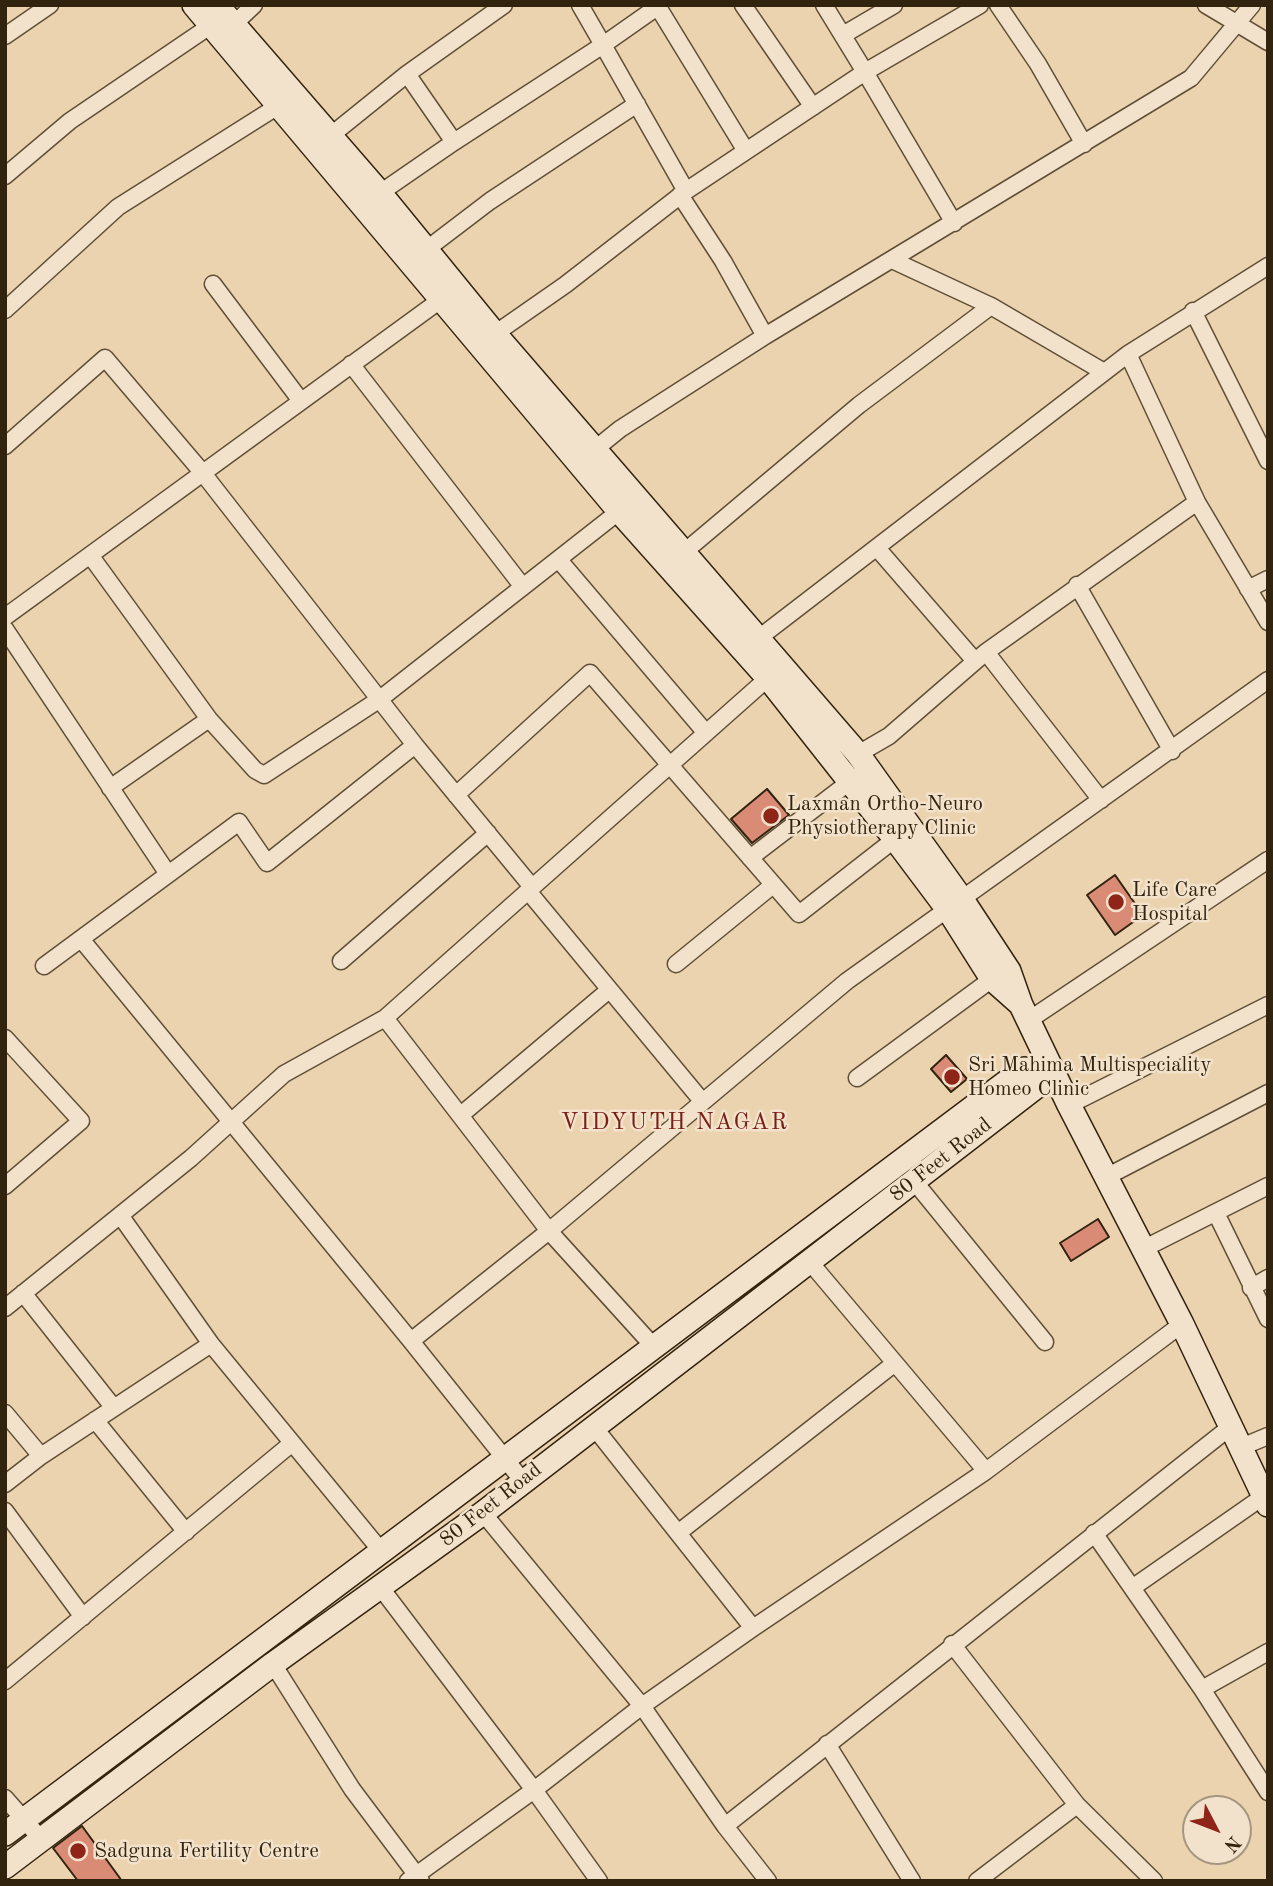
<!DOCTYPE html>
<html>
<head>
<meta charset="utf-8">
<style>
	body { margin:0 }
	#map { position:relative; width:1273px; height:1886px; overflow:hidden; background:#ebd3af; font-family:"Old Standard TT",serif }
	canvas { display:block }
	.frame { position:absolute; inset:0; border:7px solid #32230f; pointer-events:none }
	.north { position:absolute; left:1182px; top:1795px; width:70px; height:70px; box-sizing:border-box; background:#f2e2cb; border:2px solid #a59680; border-radius:50%; rotate:132deg; font-size:19px; font-weight:700; line-height:28px; text-align:center; color:#32230f }
	.north::after { content:''; display:block; margin:auto; width:24px; height:32px; background:#8f2418; clip-path:polygon(50% 0,100% 100%,50% 72%,0 100%) }
</style>
</head>
<body>
<div id="map">
<canvas width="1273" height="1886"></canvas>
<div class="frame"></div>
<div class="north">N</div>
</div>
<script>
const ctx = document.querySelector('canvas').getContext('2d');
ctx.lineJoin = 'round';
function fill(path, color) { ctx.fillStyle = color; ctx.fill(path, 'evenodd'); }
const poly = rows => new Path2D(rows.map(r => 'M' + r).join(''));
function strokePath(path, color, width, dash) { ctx.strokeStyle = color; ctx.lineWidth = width; ctx.lineCap = dash ? 'butt' : 'round'; ctx.setLineDash(dash || []); ctx.stroke(path); }
function write(font, color, halo, rows, align = 'center') {
  ctx.font = font + ' "Old Standard TT",serif'; ctx.lineWidth = 5; ctx.setLineDash([]); ctx.textBaseline = 'middle'; ctx.strokeStyle = halo; ctx.fillStyle = color; for (const [text, x, y, turn = 0] of rows) {
    ctx.save(); ctx.translate(x, y); ctx.rotate((+turn || 0) * Math.PI / 180); ctx.textAlign = isNaN(turn) ? turn : align; if (halo) ctx.strokeText(text, 0, 0); ctx.fillText(text, 0, 0); ctx.restore();
  }
}
const building = poly([
	[767,789,789,815,752,843,731,819,767,789],
	[1115,875,1143,915,1115,935,1087,895,1115,875],
	[946,1055,967,1079,951,1092,931,1069,946,1055],
	[1098,1219,1109,1237,1071,1261,1060,1243,1098,1219],
	[82,1826,122,1881,78,1881,53,1848,82,1826]
]);
fill(building, '#d98b75');
strokePath(building, '#32230f', 2);
const street = poly([
	[743,5,813,107],
	[824,5,865,72,980,5],
	[998,5,1038,64,1084,144],
	[1206,5,1268,42],
	[658,7,746,151],
	[233,25,254,5],
	[843,35,894,5],
	[5,36,50,5],
	[407,74,454,142,603,45,580,5],
	[324,141,407,74,504,5],
	[5,176,70,121,210,26],
	[686,191,865,72,954,223],
	[380,193,454,142],
	[427,249,490,201,637,104],
	[892,260,991,306],
	[213,284,301,401],
	[5,310,118,207,278,106],
	[1193,311,1268,461],
	[765,336,1191,78,1252,5],
	[486,340,565,285,686,191,603,45,660,5],
	[1128,354,1197,502,1268,622],
	[351,364,523,587],
	[5,446,105,358,202,472,415,745],
	[594,450,620,429,765,336,723,261,680,195],
	[877,548,975,661],
	[683,553,859,405,991,306,1104,372],
	[90,555,209,719,255,770,264,775,380,699,626,506],
	[559,560,706,733],
	[1077,585,1172,751],
	[1248,589,1268,579],
	[5,617,450,293],
	[5,629,168,874],
	[751,644,1128,354,1268,266],
	[986,652,1101,800],
	[858,754,889,736,986,652,1197,502],
	[110,788,209,719],
	[456,795,590,673,799,914,895,839],
	[750,858,856,777],
	[528,891,702,1101],
	[81,939,411,1341,522,1480],
	[341,961,488,833],
	[676,964,773,885],
	[44,966,239,822,267,863,415,745,532,887],
	[385,1018,768,678],
	[1029,1020,1268,860],
	[5,1038,81,1121,5,1186],
	[857,1078,992,979],
	[1069,1105,1268,1005],
	[462,1114,609,990],
	[1106,1177,1268,1093],
	[914,1181,1045,1342],
	[1216,1213,1268,1319],
	[120,1215,211,1344],
	[1143,1249,1268,1186],
	[809,1261,986,1471],
	[1251,1288,1268,1278],
	[23,1293,114,1408],
	[5,1308,191,1158,284,1074,385,1018,549,1231,847,981,1268,680],
	[411,1341,549,1231,655,1348],
	[5,1413,41,1456,5,1484],
	[95,1420,186,1532],
	[594,1427,753,1628],
	[1239,1448,1268,1436],
	[41,1456,211,1344,382,1552],
	[5,1511,83,1617],
	[483,1513,642,1706,534,1790,599,1881],
	[678,1533,895,1363],
	[1094,1533,1202,1689,1268,1652],
	[381,1588,534,1790,408,1881],
	[1132,1588,1264,1496],
	[952,1644,1077,1805],
	[273,1664,352,1789,421,1881],
	[5,1681,291,1444],
	[1202,1689,1268,1792],
	[827,1744,912,1881],
	[5,1798,41,1839],
	[725,1826,642,1706,753,1628,986,1471,1182,1324],
	[768,1881,725,1826,1229,1428],
	[977,1881,1077,1805,1154,1881]
]);
const secondary = poly([
	[194,5,619,511,768,678,895,839,949,911,992,979,1019,1003],
	[217,5,380,193,495,334,858,754,963,901,1009,971,1021,1005,1069,1105,1182,1324,1268,1505],
	[5,1834,1024,1069,1041,1073,1036,1087,483,1513,273,1664,5,1867]
]);
strokePath(street, '#604f37', 19);
strokePath(secondary, '#32230f', 26);
strokePath(street, '#f2e2cb', 16);
strokePath(secondary, '#f2e2cb', 23);
for (const [x, y, r, color] of [
	[771,816,9,"#8f2418"],
	[1116,902,9,"#8f2418"],
	[952,1077,9,"#8f2418"],
	[78,1851,9,"#8f2418"]
]) { const dot = new Path2D(); dot.arc(x, y, r, 0, 2 * Math.PI); ctx.fillStyle = color; ctx.fill(dot); strokePath(dot, '#f2e2cb', 2.5); }
write('21px', '#32230f', '#f2e2cb', [
	["Laxman Ortho-Neuro",787,804],
	["Physiotherapy Clinic",787,828],
	["Life Care",1132,890],
	["Hospital",1132,914],
	["Sri Mahima Multispeciality",968,1065],
	["Homeo Clinic",968,1089],
	["Sadguna Fertility Centre",94,1851]
], 'left');
write('21px', '#32230f', '#f2e2cb', [
	["80 Feet Road",941,1160,-38],
	["80 Feet Road",491,1505,-38]
]);
ctx.letterSpacing = '2px';
write('23px', '#7a1f14', '#f2e2cb', [
	["VIDYUTH NAGAR",675,1123]
]);
ctx.letterSpacing = '0px';
</script>
</body>
</html>
